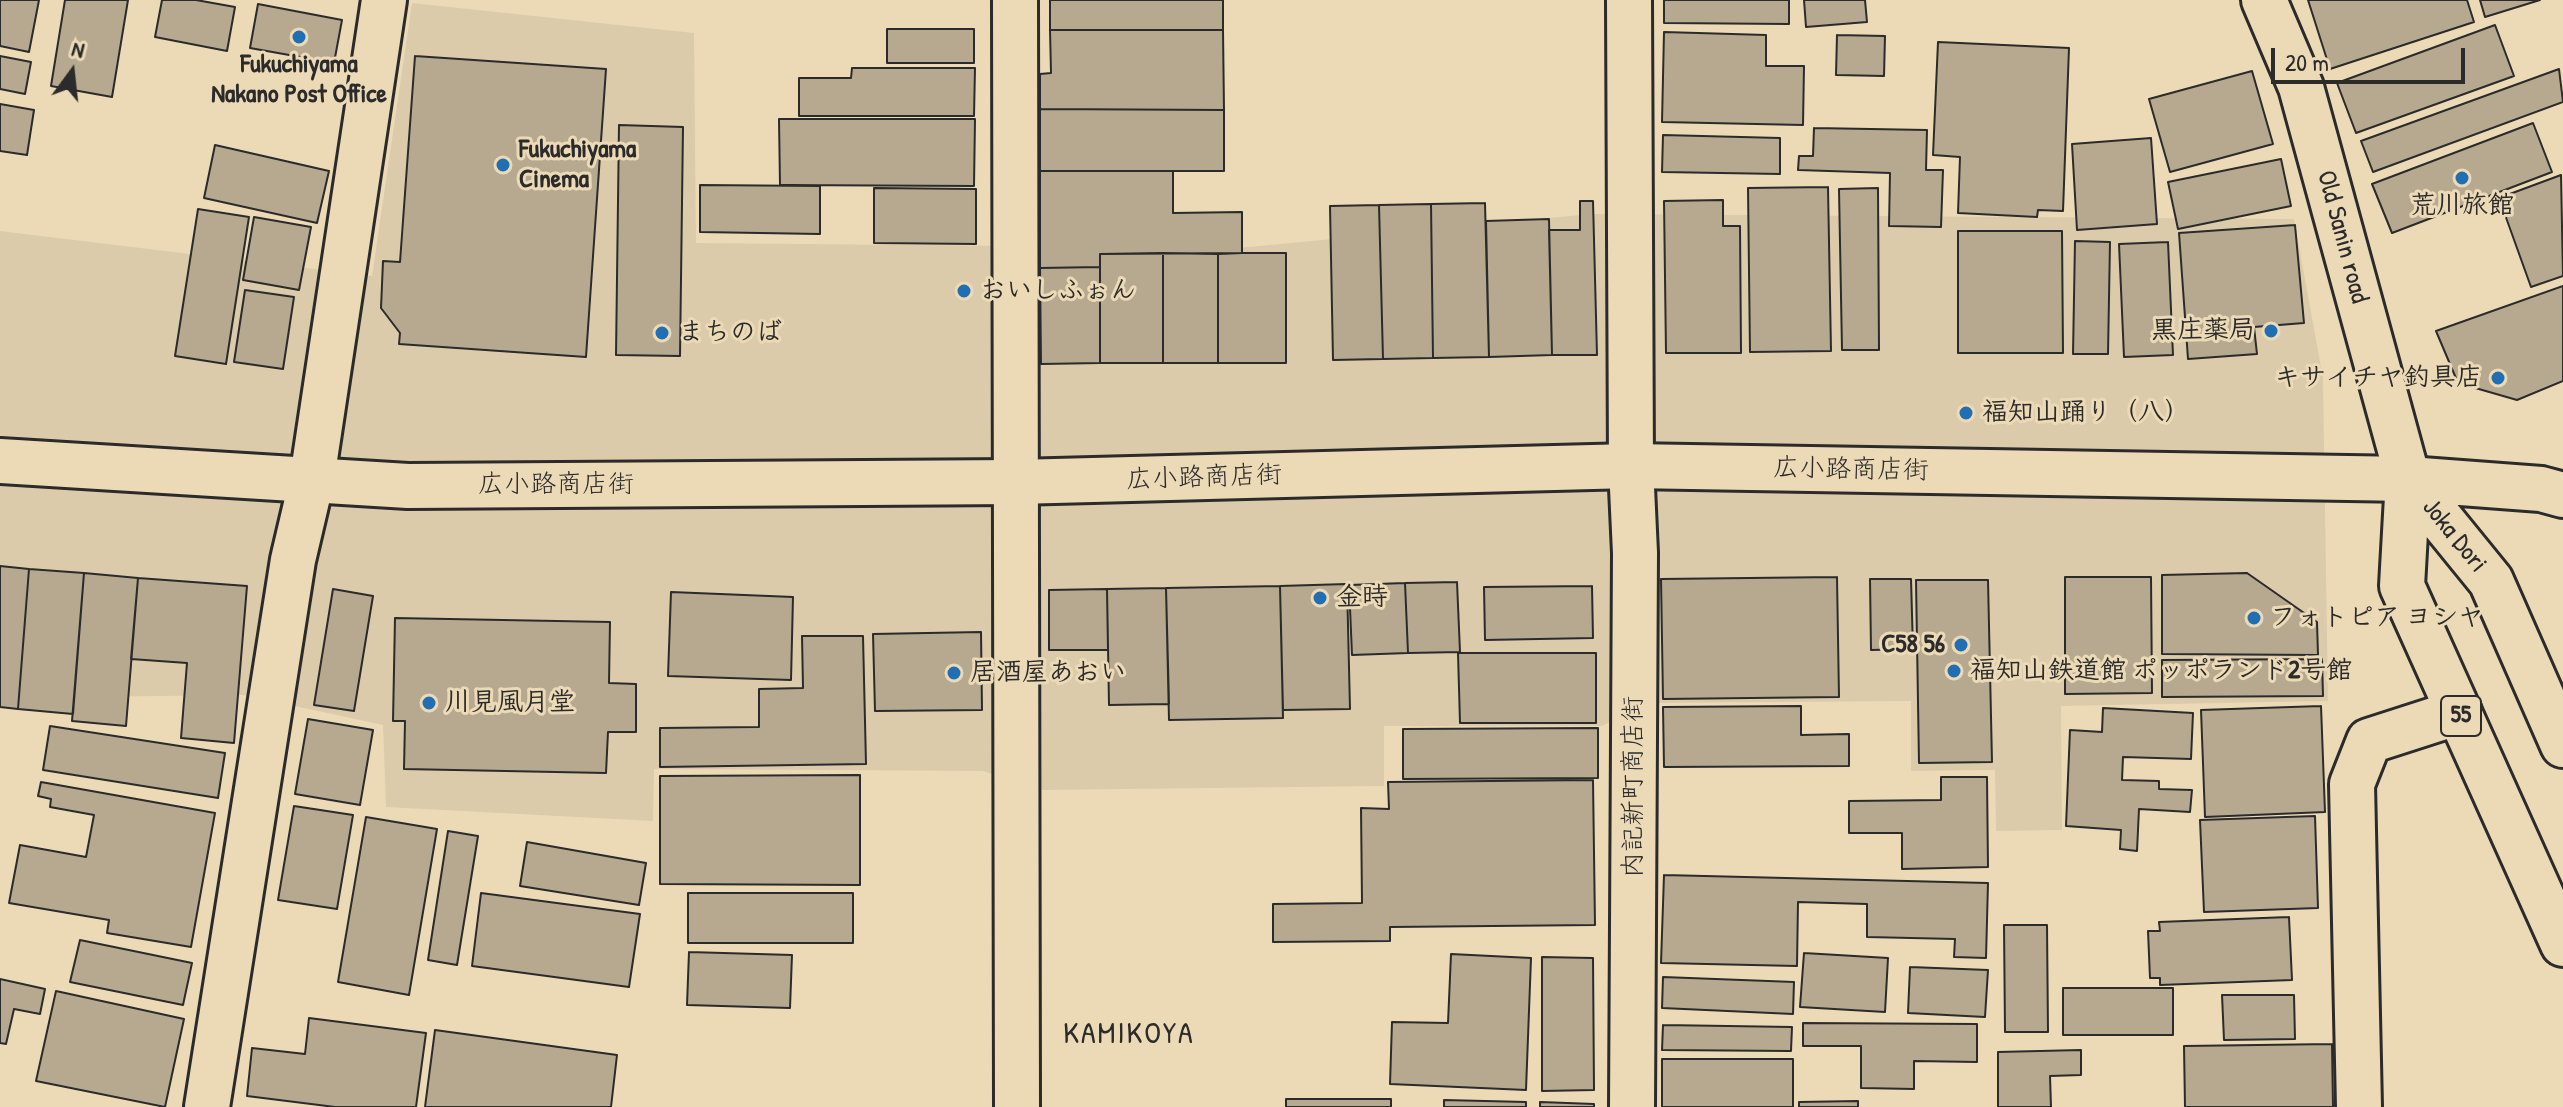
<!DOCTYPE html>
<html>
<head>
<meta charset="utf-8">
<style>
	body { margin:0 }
	#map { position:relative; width:2563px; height:1107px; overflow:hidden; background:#ecdab7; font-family:"Patrick Hand",sans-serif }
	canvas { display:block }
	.north { position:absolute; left:32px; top:32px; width:80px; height:80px; -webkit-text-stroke:6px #ecdab7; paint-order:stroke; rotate:15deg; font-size:22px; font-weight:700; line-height:32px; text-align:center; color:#2b2b2b }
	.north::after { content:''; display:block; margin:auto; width:28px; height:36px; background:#2b2b2b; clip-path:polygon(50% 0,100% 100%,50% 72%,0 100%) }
	.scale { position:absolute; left:2271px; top:48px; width:194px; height:36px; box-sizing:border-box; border:4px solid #2b2b2b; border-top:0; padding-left:10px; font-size:24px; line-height:28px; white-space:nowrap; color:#2b2b2b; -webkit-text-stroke:6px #ecdab7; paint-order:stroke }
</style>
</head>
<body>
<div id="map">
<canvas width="2563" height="1107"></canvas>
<div class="north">N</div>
<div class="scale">20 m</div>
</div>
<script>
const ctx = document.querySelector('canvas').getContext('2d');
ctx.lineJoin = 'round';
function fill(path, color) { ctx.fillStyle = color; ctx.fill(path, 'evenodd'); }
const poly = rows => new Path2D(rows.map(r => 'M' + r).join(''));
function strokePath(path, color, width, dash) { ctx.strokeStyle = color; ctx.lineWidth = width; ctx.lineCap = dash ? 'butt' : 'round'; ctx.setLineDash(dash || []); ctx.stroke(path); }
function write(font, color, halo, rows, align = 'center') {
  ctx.font = font + ' "Patrick Hand","Klee One",sans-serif'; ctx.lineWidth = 6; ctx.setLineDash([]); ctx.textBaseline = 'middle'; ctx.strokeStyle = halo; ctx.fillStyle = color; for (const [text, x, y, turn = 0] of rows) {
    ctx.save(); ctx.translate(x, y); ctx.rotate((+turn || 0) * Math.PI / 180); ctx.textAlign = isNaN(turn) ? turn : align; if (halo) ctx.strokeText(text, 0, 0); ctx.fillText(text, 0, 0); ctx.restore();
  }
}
fill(poly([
	[412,3,694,33,696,243,1239,248,1591,214,2294,219,2323,378,2328,701,2061,706,2062,830,1996,831,1995,770,1911,771,1911,701,1647,703,1602,726,1384,726,1384,786,1039,790,983,771,654,769,653,821,386,807,383,725,244,695,0,698,0,231,372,276]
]), '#dccbab');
const building = poly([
	[0,0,39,0,29,52,0,46,0,0],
	[65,0,128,0,112,97,51,86,65,0],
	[162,0,196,0,235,7,227,51,155,37,162,0],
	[1050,0,1223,0,1223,30,1050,30,1050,0],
	[1664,0,1789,0,1789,24,1664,23,1664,0],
	[1804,0,1865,0,1867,22,1806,27,1804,0],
	[2308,0,2467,0,2474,22,2330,69,2308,0],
	[2480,0,2540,0,2485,17,2480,0],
	[258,4,342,20,334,63,250,48,258,4],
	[2495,25,2514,76,2356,133,2337,83,2495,25],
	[887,29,974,29,974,63,887,63,887,29],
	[1050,30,1223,30,1224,110,1040,109,1040,74,1051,73,1050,30],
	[1664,32,1766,35,1766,66,1804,66,1803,125,1662,122,1664,32],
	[1837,35,1885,36,1884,76,1836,75,1837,35],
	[1938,42,2069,48,2063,211,2038,210,2037,217,1958,213,1960,157,1933,155,1938,42],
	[0,56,31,62,25,94,0,89,0,56],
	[415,56,606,69,586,357,399,344,400,333,381,308,383,261,400,262,415,56],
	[852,68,975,68,974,116,799,116,799,78,851,78,852,68],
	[2559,69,2563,102,2373,172,2361,141,2559,69],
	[2252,71,2273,144,2170,172,2149,99,2252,71],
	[0,104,34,110,27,155,0,151,0,104],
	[1040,109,1224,110,1224,171,1040,171,1040,109],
	[779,119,975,119,974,186,780,185,779,119],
	[2533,123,2552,172,2392,233,2372,184,2533,123],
	[619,125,683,127,680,356,616,355,619,125],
	[1814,128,1927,130,1926,170,1943,170,1941,227,1889,226,1890,173,1798,170,1799,156,1813,156,1814,128],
	[1663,135,1780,138,1780,174,1662,172,1663,135],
	[2151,138,2157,224,2077,230,2072,144,2151,138],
	[215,145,329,171,317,223,204,198,215,145],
	[2281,159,2291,206,2178,229,2168,182,2281,159],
	[1040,171,1173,171,1173,213,1242,212,1242,253,1100,254,1100,267,1040,268,1040,171],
	[2561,175,2563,276,2531,287,2499,198,2561,175],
	[700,185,820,186,820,234,700,232,700,185],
	[1828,187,1831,351,1750,352,1748,188,1828,187],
	[874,188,976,189,976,244,874,243,874,188],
	[1878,188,1879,350,1842,350,1839,189,1878,188],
	[1723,200,1723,226,1740,226,1741,353,1666,353,1664,201,1723,200],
	[1580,201,1593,201,1597,355,1552,355,1549,230,1580,230,1580,201],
	[1485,203,1489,357,1433,358,1431,204,1485,203],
	[1431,204,1433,358,1383,359,1379,205,1431,204],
	[1379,205,1383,359,1333,360,1330,206,1379,205],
	[198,209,249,217,226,364,175,356,198,209],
	[254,217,311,227,299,290,243,280,254,217],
	[1549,219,1552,355,1489,357,1486,221,1549,219],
	[2295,225,2304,323,2254,327,2257,354,2188,359,2179,233,2295,225],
	[1958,231,2062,231,2063,353,1958,353,1958,231],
	[2075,241,2110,242,2108,354,2073,354,2075,241],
	[2168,242,2173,355,2124,357,2119,244,2168,242],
	[1163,253,1218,254,1218,363,1163,363,1163,253],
	[1163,253,1163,363,1100,363,1100,254,1163,253],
	[1242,253,1286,253,1286,363,1218,363,1218,254,1242,253],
	[1100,267,1100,363,1041,364,1040,268,1100,267],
	[2563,286,2563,381,2517,400,2458,383,2436,331,2563,286],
	[245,290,294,297,283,369,234,362,245,290],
	[0,566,29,569,18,709,0,707,0,566],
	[29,569,84,573,73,714,18,709,29,569],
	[84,573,138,578,126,726,72,721,84,573],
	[2247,573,2317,622,2318,655,2162,654,2162,575,2247,573],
	[1837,577,1839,697,1663,699,1661,579,1837,577],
	[2065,577,2151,577,2152,693,2065,694,2065,577],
	[138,578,247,586,234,743,181,738,187,663,131,659,138,578],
	[1870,579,1911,579,1913,649,1871,650,1870,579],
	[1916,580,1988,580,1992,762,1919,763,1916,580],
	[1457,582,1460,652,1408,653,1405,583,1457,582],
	[1405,583,1408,653,1352,655,1349,585,1405,583],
	[1347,584,1350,709,1283,710,1280,586,1347,584],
	[1280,586,1283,718,1169,720,1166,588,1280,586],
	[1592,586,1593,638,1485,640,1484,587,1592,586],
	[1166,588,1169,704,1109,705,1107,589,1166,588],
	[333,589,373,596,354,711,314,705,333,589],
	[1107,589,1108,650,1049,650,1049,590,1107,589],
	[671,592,793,597,791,680,668,676,671,592],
	[395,618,610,622,609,683,636,684,636,732,608,732,606,773,404,769,405,721,393,721,395,618],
	[981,632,982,710,875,711,873,634,981,632],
	[802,636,863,636,866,764,660,767,660,728,759,727,759,689,803,688,802,636],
	[1458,653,1596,653,1596,723,1460,723,1458,653],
	[2322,659,2323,696,2162,697,2162,660,2322,659],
	[1801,706,1801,735,1849,734,1849,766,1664,767,1663,707,1801,706],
	[2321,706,2325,812,2205,817,2201,710,2321,706],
	[2103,708,2193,713,2191,759,2123,757,2122,780,2159,781,2159,789,2192,790,2190,812,2139,809,2137,851,2120,849,2121,830,2066,826,2070,730,2102,732,2103,708],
	[308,719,373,730,360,805,295,794,308,719],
	[50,726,225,753,218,798,43,770,50,726],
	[1598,728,1598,778,1403,779,1403,729,1598,728],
	[860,775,860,885,660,884,660,776,860,775],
	[1941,777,1987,777,1988,867,1902,869,1902,833,1849,833,1849,801,1941,800,1941,777],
	[1593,780,1595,925,1390,927,1390,941,1273,942,1273,904,1362,903,1361,808,1389,809,1388,782,1593,780],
	[41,782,215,813,191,947,107,933,109,920,9,903,20,845,86,857,94,815,50,807,51,799,38,796,41,782],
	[294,806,353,815,337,909,278,900,294,806],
	[2315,816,2318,908,2204,912,2200,820,2315,816],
	[366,817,437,829,409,995,338,982,366,817],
	[448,831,478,836,457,965,428,960,448,831],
	[527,842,646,863,639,905,520,886,527,842],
	[1664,875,1988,883,1986,958,1954,957,1955,939,1867,937,1867,904,1798,902,1797,966,1661,963,1664,875],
	[481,893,640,914,629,987,472,966,481,893],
	[688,893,853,893,853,943,688,943,688,893],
	[2289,917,2292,980,2160,985,2160,978,2150,978,2148,931,2160,931,2159,922,2289,917],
	[2004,925,2047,925,2048,1032,2005,1032,2004,925],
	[80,940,192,963,183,1005,70,982,80,940],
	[689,952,792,955,790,1008,687,1005,689,952],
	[1804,953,1888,958,1885,1012,1800,1007,1804,953],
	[1451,954,1531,958,1526,1090,1390,1084,1392,1022,1448,1023,1451,954],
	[1542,957,1593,958,1594,1090,1542,1091,1542,957],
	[1910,967,1988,970,1985,1017,1908,1013,1910,967],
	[1663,977,1794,982,1793,1014,1662,1008,1663,977],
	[0,979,45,989,40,1014,14,1009,6,1044,0,1043,0,979],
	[2063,988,2173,988,2173,1035,2063,1035,2063,988],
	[56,991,184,1019,165,1107,36,1081,56,991],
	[2222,995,2294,995,2295,1039,2224,1040,2222,995],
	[309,1018,426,1033,416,1107,335,1107,247,1096,252,1048,305,1054,309,1018],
	[1803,1023,1977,1024,1977,1062,1914,1061,1914,1089,1861,1088,1861,1046,1803,1046,1803,1023],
	[1663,1025,1792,1027,1791,1051,1662,1050,1663,1025],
	[435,1030,617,1055,611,1107,425,1107,435,1030],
	[2332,1044,2333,1107,2185,1107,2184,1046,2332,1044],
	[2081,1050,2081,1075,2050,1076,2051,1107,1998,1107,1998,1052,2081,1050],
	[1662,1059,1793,1059,1793,1107,1662,1107,1662,1059],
	[1286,1099,1391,1099,1391,1107,1286,1107,1286,1099],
	[1444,1100,1526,1102,1526,1107,1444,1107,1444,1100],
	[1858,1101,1858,1107,1799,1107,1799,1102,1858,1101],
	[1540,1102,1594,1104,1594,1107,1540,1107,1540,1102]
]);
fill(building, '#b6a990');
strokePath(building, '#2b2b2b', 2);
const pedestrian = poly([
	[1631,466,1635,553,1632,1107]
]);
const minor = poly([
	[1015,0,1017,1107],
	[1629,0,1631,466],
	[2264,0,2301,87,2408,479],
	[207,1107,293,560,312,479,384,0],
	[2359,1107,2352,784,2369,741,2459,712]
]);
const tertiary = poly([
	[0,461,408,486,1016,482,1631,466,2408,479]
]);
const primary = poly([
	[2408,479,2402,586,2563,944],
	[2408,479,2491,581,2563,745],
	[2408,479,2541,489,2563,495]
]);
strokePath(pedestrian, '#2b2b2b', 50);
strokePath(minor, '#2b2b2b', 50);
strokePath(tertiary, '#2b2b2b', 50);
strokePath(primary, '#2b2b2b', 50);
strokePath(pedestrian, '#ecdab7', 44);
strokePath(minor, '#ecdab7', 44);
strokePath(tertiary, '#ecdab7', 44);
strokePath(primary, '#ecdab7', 44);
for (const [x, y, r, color] of [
	[299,37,8,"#1f6fb2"],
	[503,165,8,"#1f6fb2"],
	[2462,178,8,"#1f6fb2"],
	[964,291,8,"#1f6fb2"],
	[2271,331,8,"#1f6fb2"],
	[662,333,8,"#1f6fb2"],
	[2498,378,8,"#1f6fb2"],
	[1966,413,8,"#1f6fb2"],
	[1320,598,8,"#1f6fb2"],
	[2254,618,8,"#1f6fb2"],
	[1961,645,8,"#1f6fb2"],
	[1954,671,8,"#1f6fb2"],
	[954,673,8,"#1f6fb2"],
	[429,703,8,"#1f6fb2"]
]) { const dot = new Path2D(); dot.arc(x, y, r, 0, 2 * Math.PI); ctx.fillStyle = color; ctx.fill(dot); strokePath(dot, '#ecdab7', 3); }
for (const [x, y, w] of [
	[2461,716,40]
]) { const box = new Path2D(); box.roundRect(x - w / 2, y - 20, w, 40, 6); ctx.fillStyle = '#ecdab7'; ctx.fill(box); strokePath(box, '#2b2b2b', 2); }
write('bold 24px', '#2b2b2b', null, [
	["55",2461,716]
]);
write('bold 26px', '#2b2b2b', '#ecdab7', [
	["Fukuchiyama",299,65,"center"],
	["Nakano Post Office",299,95,"center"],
	["Fukuchiyama",519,150],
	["Cinema",519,180],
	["荒川旅館",2462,206,"center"],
	["おいしふぉん",980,291],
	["黒庄薬局",2255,331,"right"],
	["まちのば",678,333],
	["キサイチヤ釣具店",2482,378,"right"],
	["福知山踊り（八）",1982,413],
	["金時",1336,598],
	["フォトピア ヨシヤ",2270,618],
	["C58 56",1945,645,"right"],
	["福知山鉄道館 ポッポランド2号館",1970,671],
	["居酒屋あおい",970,673],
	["川見風月堂",445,703]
], 'left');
write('26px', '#2b2b2b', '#ecdab7', [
	["Old Sanin road",2342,237,75],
	["広小路商店街",1851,470,1],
	["広小路商店街",1204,478,-2],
	["広小路商店街",556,485],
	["Joka Dori",2454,536,51],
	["内記新町商店街",1634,787,-90]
]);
ctx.letterSpacing = '2px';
write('30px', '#2b2b2b', '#ecdab7', [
	["KAMIKOYA",1129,1035]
]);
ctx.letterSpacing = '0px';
</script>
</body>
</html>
